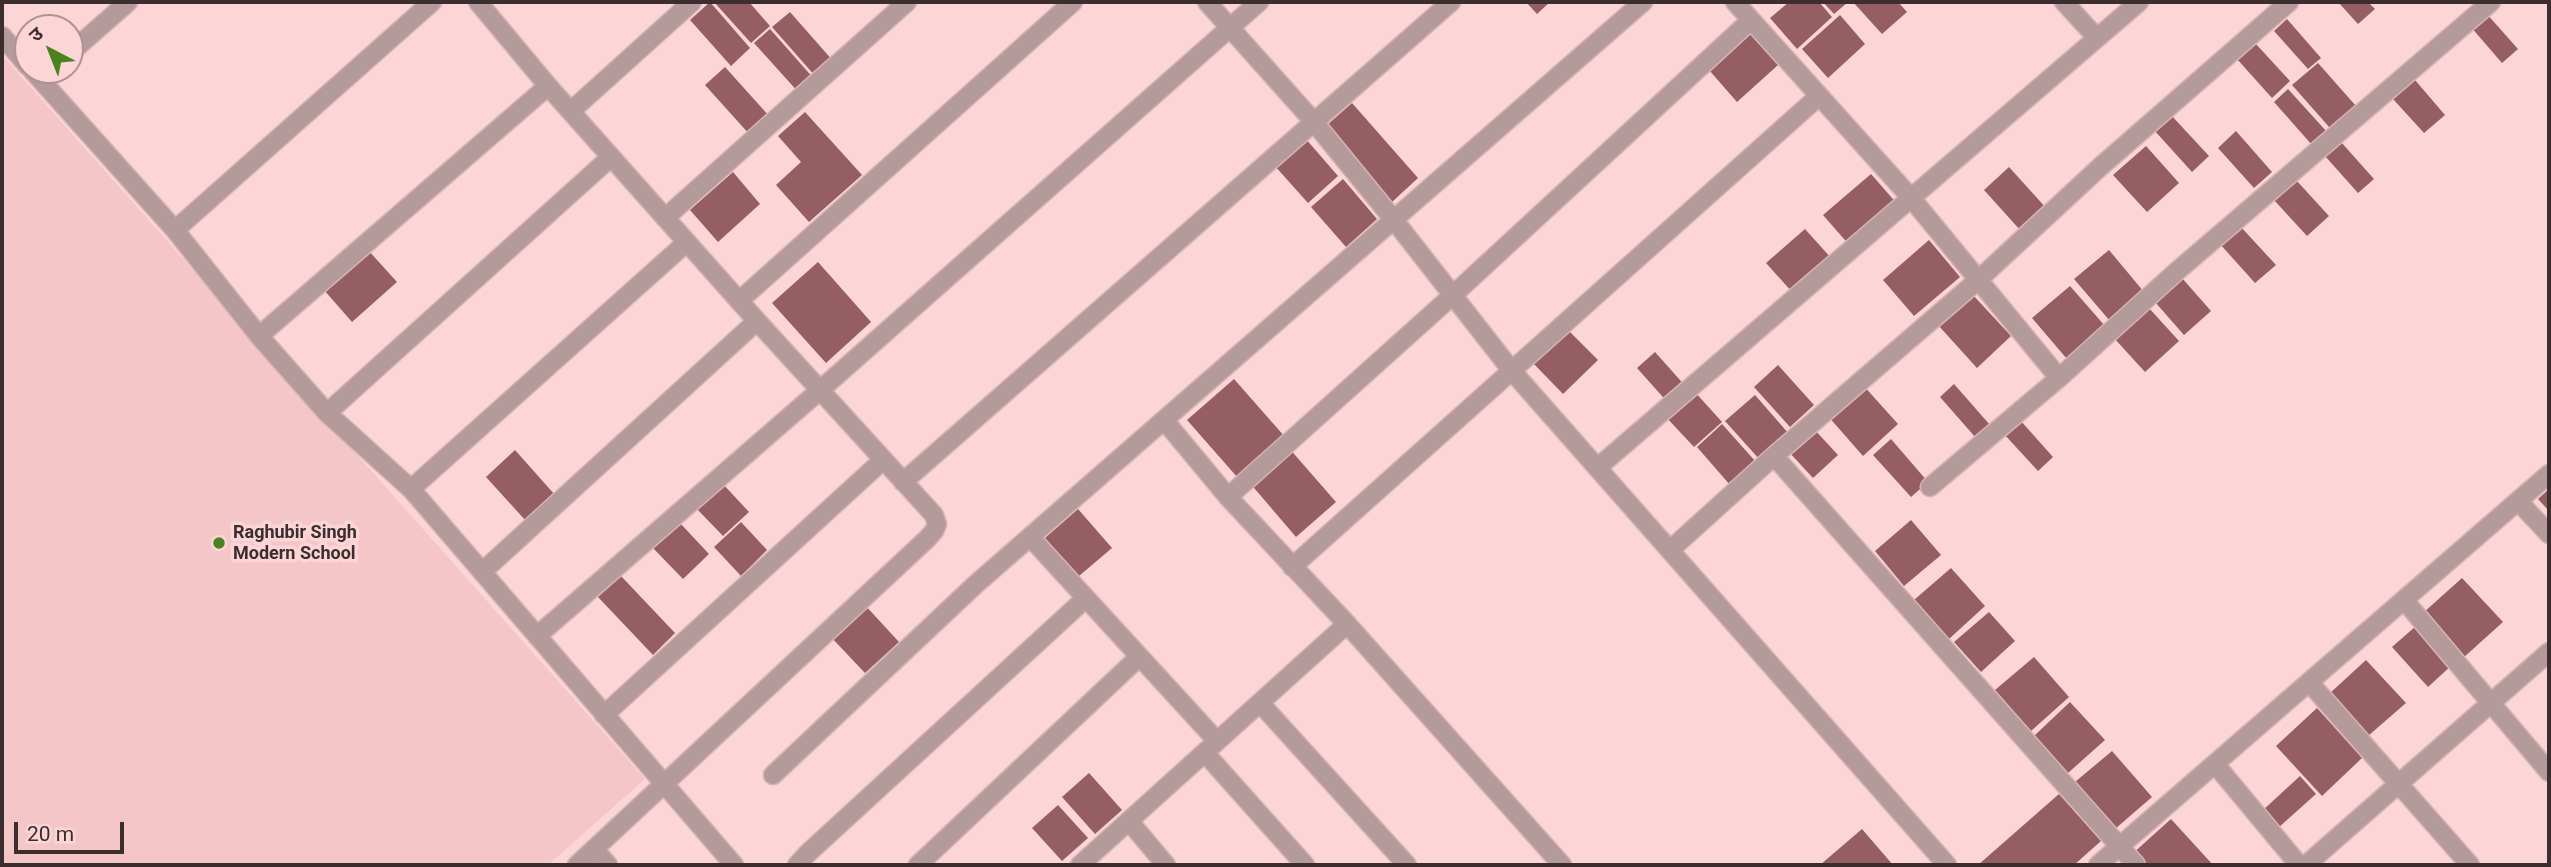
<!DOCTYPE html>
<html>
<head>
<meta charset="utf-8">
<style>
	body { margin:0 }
	#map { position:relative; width:2551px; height:867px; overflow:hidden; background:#fcd5d7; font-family:Roboto,"Noto Sans Devanagari",sans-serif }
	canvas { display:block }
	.frame { position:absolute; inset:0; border:4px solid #3c2d2e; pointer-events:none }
	.north { position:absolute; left:14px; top:14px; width:70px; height:70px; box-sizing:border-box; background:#fcd5d7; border:2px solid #af9293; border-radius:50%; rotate:318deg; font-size:19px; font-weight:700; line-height:28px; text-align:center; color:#3c2d2e }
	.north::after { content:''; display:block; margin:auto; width:24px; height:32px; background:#488320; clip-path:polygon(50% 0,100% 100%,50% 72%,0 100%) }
	.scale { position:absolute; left:14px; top:822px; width:110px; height:32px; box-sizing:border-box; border:4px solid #3c2d2e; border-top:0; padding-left:9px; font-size:21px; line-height:24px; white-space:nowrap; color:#3c2d2e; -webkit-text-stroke:5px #fcd5d7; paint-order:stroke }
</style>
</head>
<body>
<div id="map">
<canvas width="2551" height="867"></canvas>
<div class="frame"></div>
<div class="north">उ</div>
<div class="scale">20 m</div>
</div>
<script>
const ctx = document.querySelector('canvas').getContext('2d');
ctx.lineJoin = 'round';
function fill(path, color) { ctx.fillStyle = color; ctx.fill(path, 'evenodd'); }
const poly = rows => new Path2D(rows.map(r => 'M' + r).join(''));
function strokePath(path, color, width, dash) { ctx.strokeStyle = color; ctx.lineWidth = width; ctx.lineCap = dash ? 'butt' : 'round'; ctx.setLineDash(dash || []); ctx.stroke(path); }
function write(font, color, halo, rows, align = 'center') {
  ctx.font = font + ' Roboto,sans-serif'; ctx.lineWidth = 7; ctx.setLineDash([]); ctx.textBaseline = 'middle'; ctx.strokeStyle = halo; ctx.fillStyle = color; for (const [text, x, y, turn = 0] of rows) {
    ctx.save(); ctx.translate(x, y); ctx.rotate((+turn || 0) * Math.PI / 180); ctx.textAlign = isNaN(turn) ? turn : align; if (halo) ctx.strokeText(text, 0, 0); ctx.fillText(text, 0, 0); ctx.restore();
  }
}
fill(poly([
	[2,55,645,779,548,865,2,865]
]), '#f4c6c8');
fill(poly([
	[710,2,750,48,731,66,690,20],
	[714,2,749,2,770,26,751,43],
	[1526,2,1550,2,1537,14],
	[1789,2,1819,2,1832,17,1797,49,1770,18],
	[1823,2,1848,2,1834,14],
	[1853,2,1898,2,1907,12,1882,34],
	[2338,2,2368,2,2375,9,2358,24],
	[790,12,834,62,816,77,772,27],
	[2486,13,2518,49,2502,63,2470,26],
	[1840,15,1865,44,1828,78,1802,49],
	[2287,19,2321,58,2308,69,2274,31],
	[770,29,815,80,800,94,754,43],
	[1750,34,1778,65,1737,102,1709,70],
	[2255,43,2290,81,2272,98,2237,59],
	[2318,63,2356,106,2330,128,2292,85],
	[725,67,770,117,750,135,705,85],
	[2415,80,2445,115,2424,133,2393,99],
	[2288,89,2327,132,2312,145,2274,102],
	[1352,103,1418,178,1392,202,1326,126],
	[805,112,862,175,809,222,776,185,801,162,778,136],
	[2171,115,2209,156,2192,172,2154,130],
	[2236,131,2272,172,2254,188,2218,148],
	[1305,138,1338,176,1308,203,1274,165],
	[2341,142,2374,179,2358,193,2325,156],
	[2146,146,2179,183,2147,212,2113,175],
	[2009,167,2047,209,2021,231,1984,190],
	[733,172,760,204,718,242,690,210],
	[1871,174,1899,206,1851,247,1823,215],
	[1343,179,1377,219,1346,247,1311,207],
	[2296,180,2329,216,2307,236,2274,200],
	[2240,226,2276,265,2255,283,2220,244],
	[1805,229,1832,259,1793,293,1766,263],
	[1929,240,1960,277,1914,316,1883,280],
	[368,250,397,282,352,322,324,290],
	[2109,250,2144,292,2110,321,2074,279],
	[818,262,871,322,826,363,772,303],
	[2182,278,2211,311,2184,335,2155,302],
	[2070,286,2105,326,2067,359,2032,318],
	[1972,294,2011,336,1977,368,1938,325],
	[2148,307,2179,341,2145,372,2114,338],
	[1568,330,1598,360,1563,394,1533,363],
	[1655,352,1688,389,1670,405,1637,368],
	[1778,365,1814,405,1790,427,1754,387],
	[1234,379,1285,437,1238,478,1187,420],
	[1862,384,1898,424,1863,456,1827,415],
	[1954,384,1990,425,1976,438,1940,397],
	[1694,391,1722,422,1694,447,1665,416],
	[1755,395,1789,434,1760,460,1725,421],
	[2020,420,2053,457,2038,471,2004,434],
	[1722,424,1756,462,1730,485,1697,447],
	[1813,428,1838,455,1813,478,1788,451],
	[1891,439,1928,482,1911,497,1873,455],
	[1288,447,1336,502,1296,537,1249,482],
	[515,450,555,495,526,521,486,477],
	[722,483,749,512,723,536,696,508],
	[2549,489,2549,511,2538,499],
	[1078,509,1112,548,1079,576,1045,538],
	[1911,520,1941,555,1904,586,1875,551],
	[679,522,709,554,683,579,652,547],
	[741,522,767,550,741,576,714,547],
	[1951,568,1985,606,1949,639,1914,600],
	[621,576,675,633,653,655,598,597],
	[2462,578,2503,622,2463,658,2423,613],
	[863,603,899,642,865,673,829,635],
	[1989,612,2015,641,1981,672,1954,642],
	[2416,626,2452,665,2428,687,2392,647],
	[2034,657,2069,697,2031,731,1995,690],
	[2366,660,2406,703,2368,736,2329,694],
	[2070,702,2105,740,2068,773,2034,736],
	[2317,708,2362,758,2322,796,2276,746],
	[2112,751,2152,797,2115,829,2075,782],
	[1089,773,1122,810,1095,834,1062,797],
	[2300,776,2316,794,2278,828,2262,811],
	[2059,794,2101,841,2074,865,1978,865],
	[1058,805,1088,838,1062,861,1032,828],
	[2171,819,2213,865,2141,865,2131,855],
	[1862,829,1893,865,1820,865]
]), '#945e62');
const minor = poly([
	[478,2,548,86,757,321,934,515,937,524,934,531,928,538,577,865],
	[1207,2,1314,122,1394,220,1512,371,1947,865],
	[1735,2,1912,199,2059,378],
	[2064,2,2096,37],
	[2,36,28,66],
	[70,53,128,2],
	[32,70,175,230,259,336,327,413,411,489,734,865],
	[571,111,692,2],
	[665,218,907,2],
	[175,230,432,2],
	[739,301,1073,2],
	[259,336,548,86],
	[327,413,611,157],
	[1164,420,1228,497,1347,624,1562,865],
	[1774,456,2136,865],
	[1597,468,2139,2],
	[903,482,1451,2],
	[1930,487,2059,378,2176,272,2491,2],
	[411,489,687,242],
	[1228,497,1453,295,1751,20],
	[2518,501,2549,534],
	[1030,537,1217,741],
	[1670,550,1774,456,1977,281,2100,167,2289,2],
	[1292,567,1819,96],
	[482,572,757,321],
	[2404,600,2549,772],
	[537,636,819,391,1259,2],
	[2309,682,2470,865],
	[1260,703,1407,865],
	[604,715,883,460],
	[1205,753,1305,865],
	[2215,764,2299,865],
	[773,775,976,584,1643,2],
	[1129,821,1166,865],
	[594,849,608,865],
	[797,865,807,854,1086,598],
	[918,865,1139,657],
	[1080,865,1347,624],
	[2098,865,2549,474],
	[2306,865,2549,652]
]);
strokePath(minor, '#d6b3b5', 21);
strokePath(minor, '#b59a9b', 18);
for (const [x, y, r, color] of [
	[219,543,7,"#488320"]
]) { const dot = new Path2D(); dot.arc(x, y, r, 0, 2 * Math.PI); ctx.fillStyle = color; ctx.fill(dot); strokePath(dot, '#fcd5d7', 2.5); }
write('bold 18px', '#3c2d2e', '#fcd5d7', [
	["Raghubir Singh",233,533],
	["Modern School",233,554]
], 'left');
</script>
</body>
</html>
